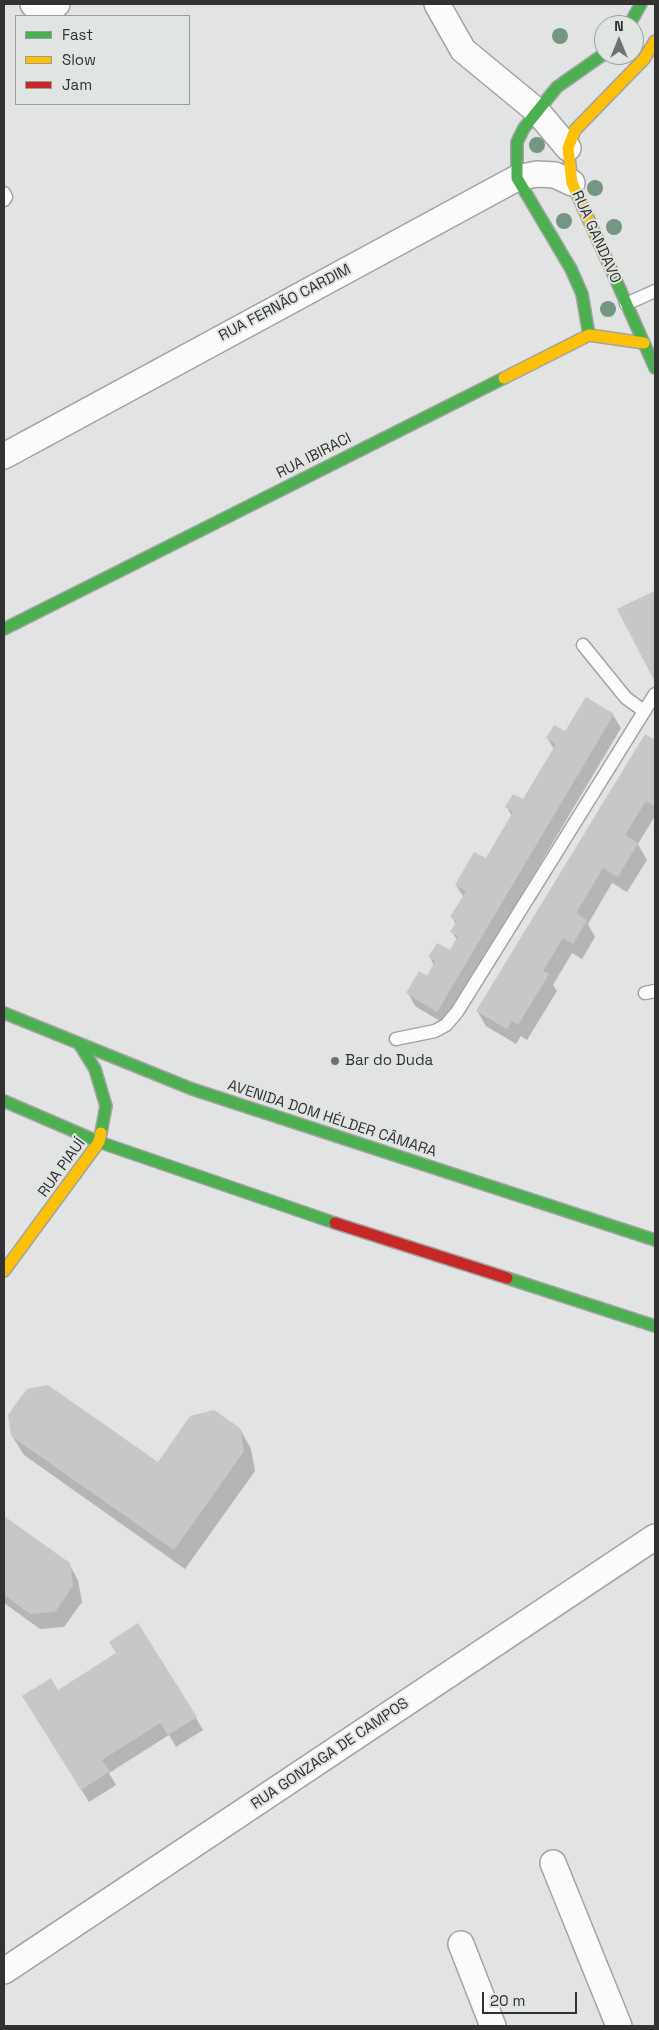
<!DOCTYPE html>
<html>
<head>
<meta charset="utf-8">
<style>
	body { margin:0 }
	#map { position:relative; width:659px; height:2030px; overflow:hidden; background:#e2e4e3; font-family:"Space Grotesk",sans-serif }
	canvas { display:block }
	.frame { position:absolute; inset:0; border:5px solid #313231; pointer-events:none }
	.legend { position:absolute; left:15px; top:15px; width:175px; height:90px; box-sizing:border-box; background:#e1e5e2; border:1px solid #9b9d9b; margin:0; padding:6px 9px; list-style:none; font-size:15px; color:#313231 }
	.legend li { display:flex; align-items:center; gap:10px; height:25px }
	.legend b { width:25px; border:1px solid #9b9d9b }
	.north { position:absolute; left:594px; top:15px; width:50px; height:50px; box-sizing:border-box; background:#e1e5e2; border:1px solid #9b9d9b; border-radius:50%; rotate:0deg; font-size:14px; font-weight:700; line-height:20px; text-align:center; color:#313231 }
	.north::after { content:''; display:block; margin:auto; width:18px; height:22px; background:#6f706f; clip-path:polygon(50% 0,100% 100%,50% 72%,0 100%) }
	.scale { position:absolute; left:482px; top:1992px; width:95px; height:22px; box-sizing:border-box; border:2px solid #313231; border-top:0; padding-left:6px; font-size:15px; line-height:18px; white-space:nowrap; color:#313231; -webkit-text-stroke:4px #e1e5e2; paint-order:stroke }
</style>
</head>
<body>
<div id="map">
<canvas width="659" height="2030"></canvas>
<div class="frame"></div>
<ul class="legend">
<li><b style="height:6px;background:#4caf50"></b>Fast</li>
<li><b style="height:6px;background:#ffc107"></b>Slow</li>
<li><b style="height:6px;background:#c62828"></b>Jam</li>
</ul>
<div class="north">N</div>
<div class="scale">20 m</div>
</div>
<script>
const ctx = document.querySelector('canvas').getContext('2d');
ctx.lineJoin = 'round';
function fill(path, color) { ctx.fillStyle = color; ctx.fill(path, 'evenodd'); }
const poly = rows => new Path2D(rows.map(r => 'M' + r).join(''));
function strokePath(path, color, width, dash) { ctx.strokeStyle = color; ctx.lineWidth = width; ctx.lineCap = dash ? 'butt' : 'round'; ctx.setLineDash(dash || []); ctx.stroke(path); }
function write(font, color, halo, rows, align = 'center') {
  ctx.font = font + ' "Space Grotesk",sans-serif'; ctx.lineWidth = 4; ctx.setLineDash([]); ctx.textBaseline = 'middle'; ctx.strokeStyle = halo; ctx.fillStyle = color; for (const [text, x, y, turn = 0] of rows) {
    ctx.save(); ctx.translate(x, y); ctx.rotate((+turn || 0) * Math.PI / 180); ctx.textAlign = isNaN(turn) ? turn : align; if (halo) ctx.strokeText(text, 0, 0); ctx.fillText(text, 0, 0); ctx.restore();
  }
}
fill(poly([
	[653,592,655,595,655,679,619,610],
	[613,715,621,728,445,1024,415,1006,408,993,427,977,434,966,430,957,450,952,457,940,452,932,456,924,452,917,464,898,456,885,487,860,512,817,507,807,524,801,554,749,547,738],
	[646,736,655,741,655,816,638,844,647,860,627,892,612,883,588,924,595,937,582,959,572,953,553,985,557,991,527,1040,521,1036,516,1044,486,1026,477,1011],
	[240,1429,251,1449,255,1471,185,1569,24,1455,12,1436,158,1463],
	[4,1517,69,1564,78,1580,82,1602,64,1627,40,1629,4,1603],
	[58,1691,196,1718,203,1730,176,1747,169,1735,109,1773,116,1785,89,1802,31,1709]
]), '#0003');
fill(poly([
	[654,591,655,593,655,682,617,609],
	[586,697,614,714,437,1012,406,993,419,971,427,976,435,961,428,957,437,943,450,950,458,936,450,932,457,921,450,917,466,891,455,885,474,852,486,858,513,812,505,807,513,794,523,799,556,744,546,738,554,725,565,731],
	[645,734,655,740,655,806,646,801,625,835,638,843,618,877,603,868,576,913,587,920,573,944,563,938,543,971,549,974,518,1025,512,1021,507,1029,476,1011],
	[48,1385,158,1462,190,1416,214,1410,240,1428,244,1451,174,1550,11,1436,8,1415,17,1402,27,1389],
	[4,1516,70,1563,73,1586,55,1612,30,1614,4,1595],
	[138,1623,197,1717,168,1735,160,1723,102,1760,110,1771,81,1790,22,1696,51,1678,58,1690,116,1653,109,1642]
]), '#c6c8c8');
const lane = poly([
	[4,193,6,197,4,200],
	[626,304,655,291],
	[583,645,626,698,644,711],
	[645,993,655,991],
	[396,1039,435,1031,446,1025,457,1012,655,694]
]);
const street = poly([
	[33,4,38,10,57,4],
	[437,4,463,50,537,111,568,148],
	[4,456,517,178,537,174,555,175,572,183],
	[553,1863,619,2026],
	[461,1944,493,2026],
	[4,1971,655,1537]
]);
const fast = poly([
	[629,25,641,4],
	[611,269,655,368],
	[589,335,582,294,571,269,517,178,517,142,524,128,557,87,604,54],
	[4,629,504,378],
	[4,1013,192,1089,655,1240],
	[80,1045,95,1069,106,1106,101,1133],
	[4,1101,99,1142,335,1223],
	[507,1278,655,1326]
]);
const slow = poly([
	[611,269,572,183,568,148,575,130,644,59,655,41],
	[504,378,589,335,644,343],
	[4,1271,99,1142,101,1133]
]);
const jam = poly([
	[335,1223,507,1278]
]);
strokePath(lane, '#a2a3a2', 15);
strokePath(street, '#a2a3a2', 28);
strokePath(fast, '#a2a3a2', 14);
strokePath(slow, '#a2a3a2', 14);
strokePath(jam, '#a2a3a2', 14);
strokePath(lane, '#fbfbfb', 12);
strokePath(street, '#fbfbfb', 25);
strokePath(fast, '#4caf50', 11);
strokePath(slow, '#ffc107', 11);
strokePath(jam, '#c62828', 11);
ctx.fillStyle = '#759682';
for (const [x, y] of [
	[560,36],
	[537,145],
	[595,188],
	[564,221],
	[614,227],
	[608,309]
]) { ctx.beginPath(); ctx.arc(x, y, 8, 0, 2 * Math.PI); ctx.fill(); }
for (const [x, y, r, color] of [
	[335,1061,5,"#6f706f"]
]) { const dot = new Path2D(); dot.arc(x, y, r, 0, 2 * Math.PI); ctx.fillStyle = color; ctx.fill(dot); strokePath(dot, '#e1e5e2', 2); }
write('15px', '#313231', '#e1e5e2', [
	["RUA GANDAVO",596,237,66],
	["RUA FERNÃO CARDIM",285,303,-28],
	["RUA IBIRACI",314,456,-27],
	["AVENIDA DOM HÉLDER CÂMARA",332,1119,18],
	["RUA PIAUÍ",62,1168,-54],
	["RUA GONZAGA DE CAMPOS",330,1754,-34]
]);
write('15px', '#313231', '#e1e5e2', [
	["Bar do Duda",345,1061]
], 'left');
</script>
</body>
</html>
